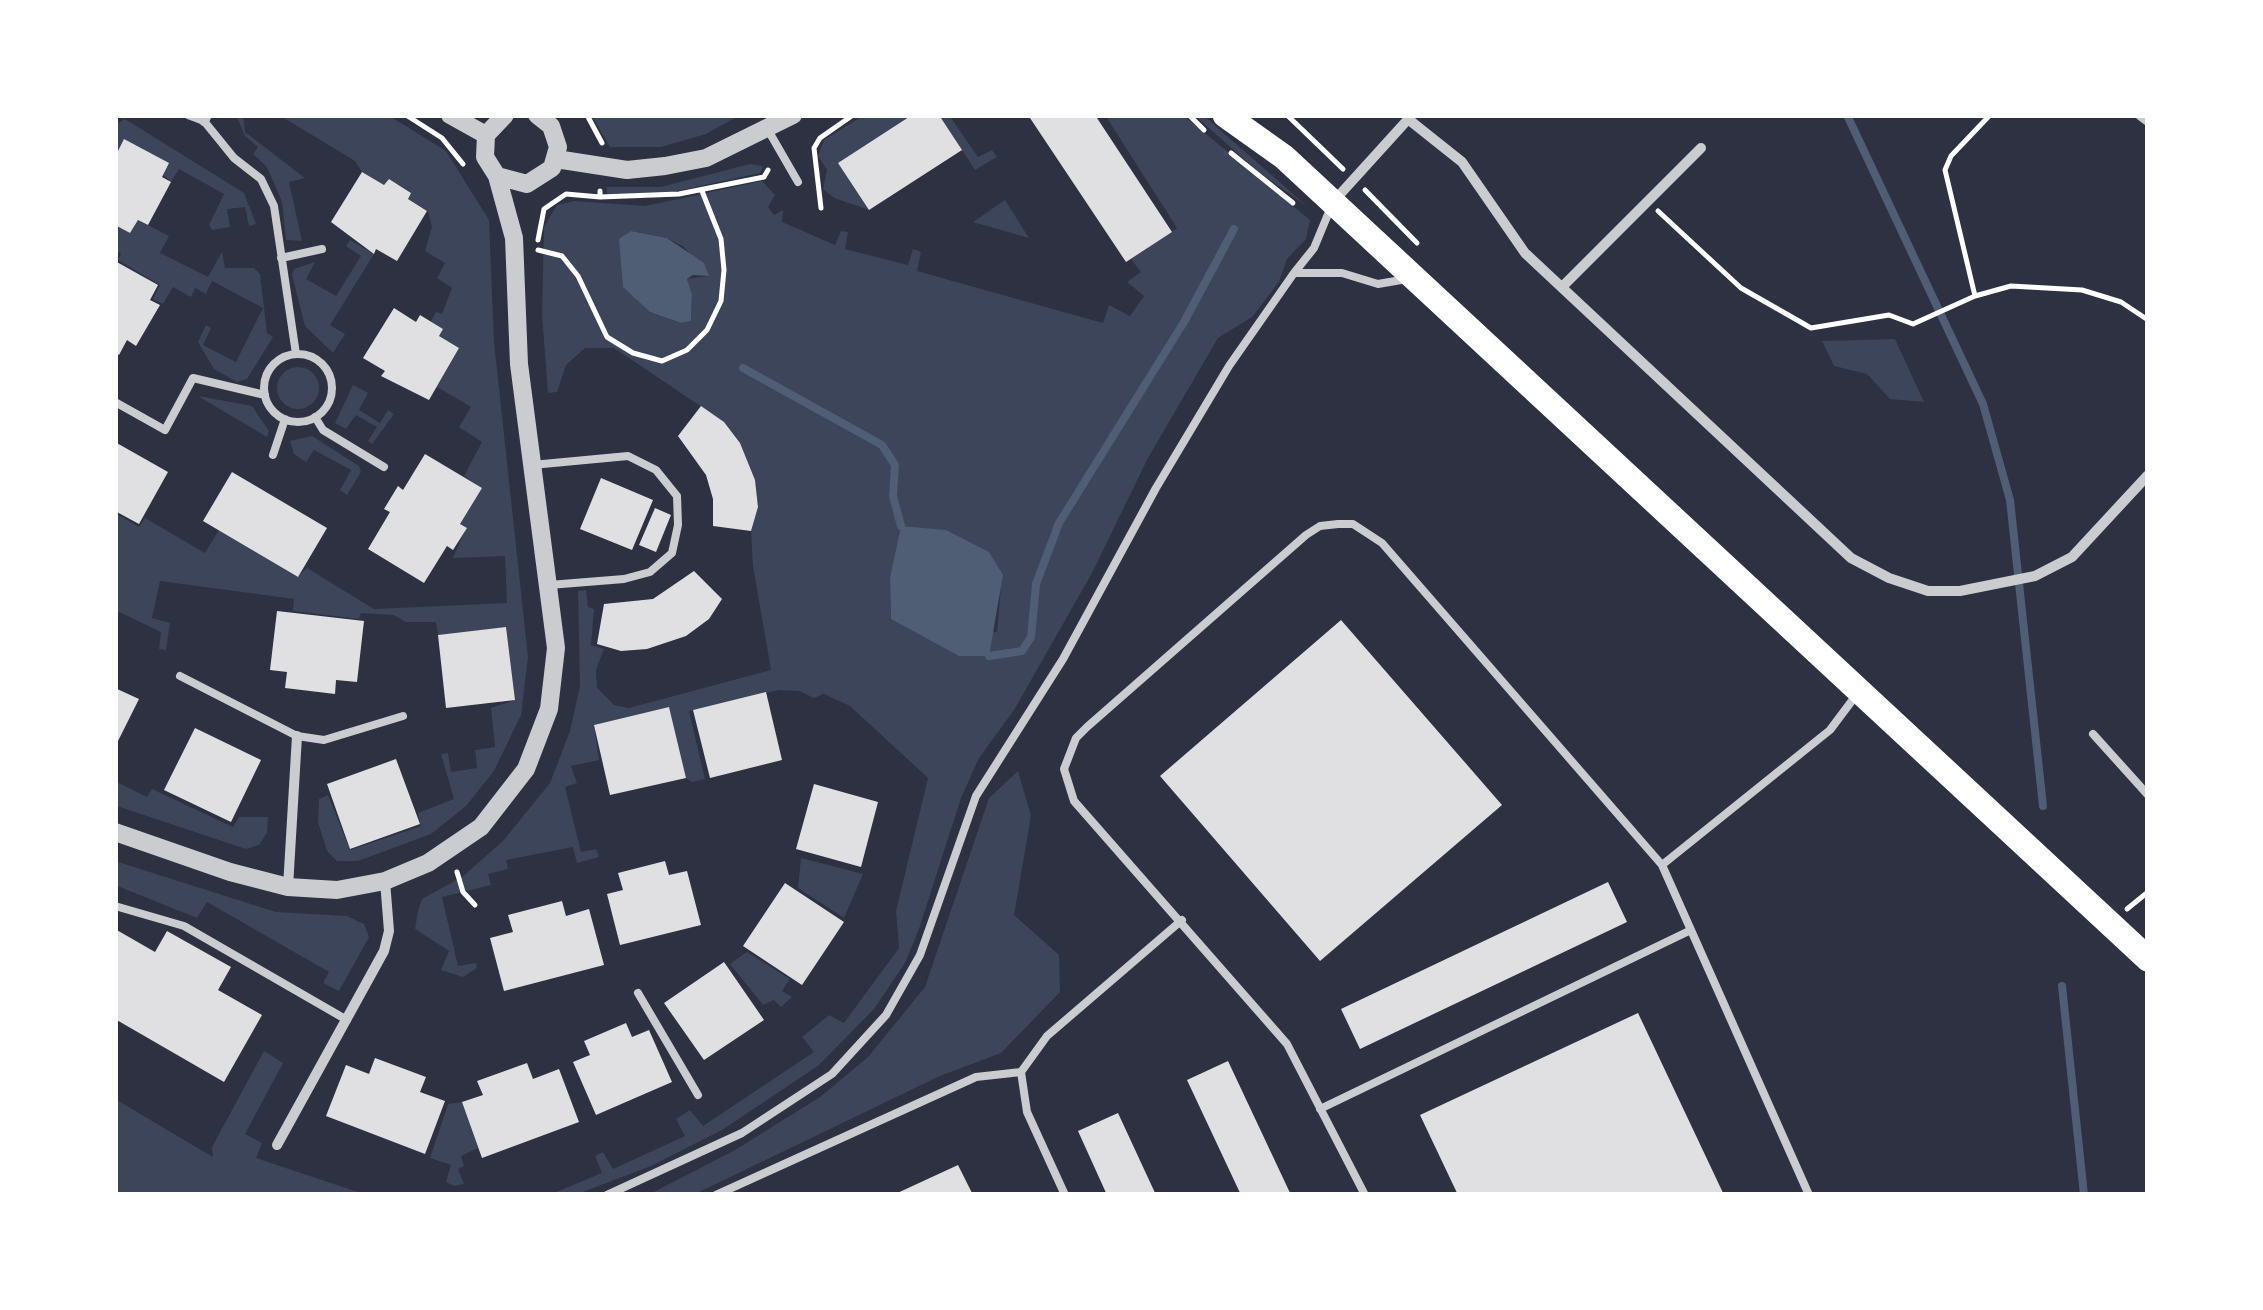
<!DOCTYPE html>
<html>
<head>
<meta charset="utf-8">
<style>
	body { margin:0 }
	#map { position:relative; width:2263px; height:1310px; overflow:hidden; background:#2d3142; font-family:"Archivo Narrow",sans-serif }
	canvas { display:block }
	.frame { position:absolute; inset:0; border:118px solid #fff; pointer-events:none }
</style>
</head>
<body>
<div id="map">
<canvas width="2263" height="1310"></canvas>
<div class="frame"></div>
</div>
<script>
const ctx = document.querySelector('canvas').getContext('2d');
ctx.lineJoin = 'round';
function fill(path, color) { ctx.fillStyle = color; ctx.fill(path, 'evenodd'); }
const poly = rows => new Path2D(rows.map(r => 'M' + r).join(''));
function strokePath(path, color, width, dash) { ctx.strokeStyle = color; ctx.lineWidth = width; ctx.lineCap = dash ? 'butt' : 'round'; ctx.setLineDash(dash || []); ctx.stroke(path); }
fill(poly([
	[236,115,243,115,245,132,305,178,289,182,302,241,286,240,282,202,274,183,266,166,253,154,258,147,245,136],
	[279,115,388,115,446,151,489,220,494,342,528,657,521,715,494,771,466,806,431,834,358,861,337,861,327,851,318,822,319,799,328,795,350,850,421,826,418,813,454,799,441,754,448,753,451,772,477,768,475,750,495,747,491,708,515,700,506,627,438,635,436,622,406,622,393,615,361,613,359,619,293,611,294,599,160,581,152,618,170,623,166,650,159,649,161,632,115,610,115,513,139,527,145,518,205,553,219,530,297,577,307,568,374,609,507,603,505,556,453,558,466,528,460,524,481,488,464,476,482,442,459,427,471,407,437,387,459,348,439,336,443,329,431,321,436,312,442,314,452,288,437,278,445,263,425,251,432,227,428,211,408,199,411,192,389,179,384,185,362,172,355,161],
	[591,115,669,116,740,115,706,134,661,147,610,147],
	[864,115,912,115,839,163,869,210,834,198,823,189,827,170,818,156,824,140],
	[939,115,949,115,978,157,992,150,997,157,975,170],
	[1105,115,1183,115,1310,220,1306,239,1287,259,1279,282,1252,317,1218,338,1148,458,1092,573,1014,710,979,758,961,798,919,929,905,963,874,1009,819,1065,722,1130,651,1166,575,1195,549,1195,602,1173,595,1156,603,1152,613,1169,685,1136,676,1119,690,1110,703,1126,814,1052,802,1037,829,1015,844,1023,899,948,896,911,928,778,850,706,824,694,814,698,799,691,779,690,689,711,705,779,692,782,686,778,669,707,594,725,599,760,571,766,577,783,565,787,581,852,596,849,599,857,577,863,573,847,506,860,508,869,488,874,491,885,442,897,458,966,476,963,477,968,463,977,441,970,449,951,415,929,418,911,422,899,462,877,503,841,550,783,570,731,580,686,578,591,586,590,588,607,594,609,591,645,604,649,596,670,597,688,614,705,629,708,771,670,753,566,751,531,758,507,755,480,740,443,724,422,614,348,585,348,566,365,557,392,548,393,542,315,544,227,557,205,574,201,645,206,762,181,775,195,768,207,774,215,783,210,782,222,835,245,841,231,848,232,845,249,908,265,913,249,921,252,917,271,1103,323,1109,305,1130,316,1144,296,1127,282,1141,272,1131,259,1177,228],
	[631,231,667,238,684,247,708,276,687,279,692,294,691,321,681,323,650,312],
	[901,527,945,530,1002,575,997,632,922,634,891,619,890,577],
	[1194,115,1203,115,1308,207,1260,173],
	[125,119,244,193,256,224,249,226,245,207,227,209,230,227,212,230,209,225,224,194,179,169,171,182,124,140,115,157,115,125],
	[750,164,763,166,760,173,663,194,607,195,607,187,661,187],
	[1005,200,1029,238,973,222],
	[138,220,169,236,160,253,208,277,222,252,225,268,254,268,260,274,267,333,273,337,247,379,237,382,214,369,198,342,206,325,211,328,203,345,236,362,263,308,212,281,206,294,195,288,191,297,173,287,163,304,153,299,160,285,118,260,121,254,115,250,115,225,130,233],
	[350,240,374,254,330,325,345,334,333,353,305,326,292,275,294,269,315,262,306,279,336,296,361,256,346,246],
	[1895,339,1924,402,1890,399,1867,374,1834,366,1822,341],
	'277 388a21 21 0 1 1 42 0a21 21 0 1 1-42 0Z',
	[353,385,368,393,359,410,380,423,388,410,394,414,372,444,368,441,377,427,356,415,346,429,335,423],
	[198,396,252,406,269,431,267,437],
	[312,436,359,466,361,472,347,495,340,490,351,470,314,450,306,462,294,454,290,441],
	[1018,771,1031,816,1014,915,1059,955,1060,992,1001,1053,940,1076,693,1195,648,1195,735,1150,820,1097,868,1057,925,987,989,798],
	[115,781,147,797,152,789,233,827,239,817,268,817,267,833,259,845,246,849,120,807,115,806],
	[801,858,863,874,844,918,798,888],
	[115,861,276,912,347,916,364,924,369,937,339,991,323,983,329,972,207,902,197,918,115,885],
	[747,952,790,979,782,991,792,997,781,1007,774,1000,763,1005,730,964],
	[264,1051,283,1063,245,1134,262,1143,256,1158,367,1195,115,1195,115,1099,213,1157,212,1147],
	[462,1102,478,1148,461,1156,464,1166,458,1169,464,1184,454,1186,446,1182,451,1165,430,1158,448,1104]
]), '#3c4559');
fill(poly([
	[631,231,667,238,704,263,709,276,693,275,687,279,692,294,691,321,681,323,650,312,623,287,619,239],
	[901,526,946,530,989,552,1003,575,989,656,959,656,891,619,890,577]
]), '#4f5d75');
strokePath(poly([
	[1847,115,1983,404,2010,500,2043,806],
	[743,368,882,445,895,465,893,496,901,526],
	[989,656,1022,651,1031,637,1036,584,1059,523,1184,322,1234,229],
	[2062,986,2084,1195]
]), '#4f5d75', 8);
fill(poly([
	[912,115,939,115,962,150,869,210,838,163],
	[1028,115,1095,115,1172,232,1126,262],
	[124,139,169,163,162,177,171,182,148,225,138,220,130,233,115,225,115,157],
	[362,172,384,185,389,179,411,193,408,199,427,211,397,261,376,249,374,254,331,222],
	[115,261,158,285,150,300,160,305,136,346,127,340,119,355,115,352],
	[394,308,416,322,420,315,443,329,439,336,459,348,429,400,381,376,385,371,363,358],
	[701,406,724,422,740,443,755,480,758,507,751,531,713,526,713,499,706,475,678,436],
	[115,442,168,472,139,524,115,511],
	[425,454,482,488,460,524,467,528,453,550,447,546,424,583,368,549,390,512,384,509,398,486,403,490],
	[232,472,327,528,298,577,203,521],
	[601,478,653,500,632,550,580,529],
	[655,508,671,515,656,552,639,545],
	[694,571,722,599,709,619,686,636,647,649,621,651,597,644,604,604,653,599],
	[277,611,364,621,357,682,336,680,335,694,285,688,287,672,270,670],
	[1341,620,1502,805,1320,961,1160,776],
	[506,627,515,700,446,708,438,635],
	[115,688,139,699,115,747],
	[766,692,782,760,710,778,693,710],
	[669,707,686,778,610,795,594,725],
	[195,728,261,760,231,822,164,790],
	[396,759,420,824,350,849,327,784],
	[814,784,878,802,861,867,796,849],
	[665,861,669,875,687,871,701,925,620,945,607,894,623,890,618,873],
	[1608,882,1627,922,1360,1049,1341,1009],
	[785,883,844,922,802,985,743,946],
	[562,901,566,916,589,909,604,965,504,991,490,938,513,932,508,915],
	[115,929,155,952,167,931,231,967,218,990,262,1015,224,1082,115,1019],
	[724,962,764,1020,704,1060,664,1003],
	[1638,1013,1724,1195,1458,1195,1420,1115],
	[626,1023,632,1037,649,1030,672,1082,596,1115,573,1062,590,1055,584,1041],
	[375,1058,426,1077,420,1092,445,1101,425,1154,326,1116,346,1065,369,1074],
	[1228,1061,1291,1195,1241,1195,1187,1080],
	[527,1063,533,1079,559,1069,579,1122,482,1158,462,1102,483,1095,477,1081],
	[1118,1113,1156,1195,1107,1195,1078,1131],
	[958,1165,973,1195,893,1195]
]), '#e0e0e3');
strokePath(poly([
	[406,115,442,138,463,164],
	[587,115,602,143],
	[1189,115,1204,130],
	[1287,115,1343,169],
	[1231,153,1293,203],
	[1365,190,1417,243],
	[600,191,600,197,679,194,764,177,768,170],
	[821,208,814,148,820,138,853,115],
	[1658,211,1741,288,1811,328,1889,315,1913,324,1975,296,2011,286,2082,290,2121,302,2148,320],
	[538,240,544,209,566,194,600,197],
	[538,250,562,256,578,276,607,337,633,353,662,361,687,350,707,330,721,301,724,270,721,239,702,191],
	[1975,296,1945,170,1951,156,1990,115],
	[457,872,463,892,475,905],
	[2127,909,2148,892]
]), '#fff', 5);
strokePath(poly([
	[188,115,204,121,234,158,261,179,274,206,296,354],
	[768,130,798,182],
	[281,258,322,249],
	[1294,273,1314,248,1331,207],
	'264 388a34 34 0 1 1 68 0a34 34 0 1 1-68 0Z',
	[115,402,165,430,193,378,265,395],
	[315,417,323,430,384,467],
	[273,455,285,419],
	[532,465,628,456,656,470,677,496,678,525,672,553,650,572,624,579,549,585],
	[180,676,297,736,324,740,403,716],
	[2093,734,2148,795],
	[1662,865,1830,730,1857,694],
	[115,906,184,926,347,1020],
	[638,993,698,1095],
	[1320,1109,1689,931],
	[607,1195,742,1133,832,1074,886,1015,920,955,976,796,1063,659,1156,488,1229,366,1294,273,1342,273,1378,284,1407,279],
	[716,1195,976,1077,1021,1072],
	[1065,1195,1027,1112,1021,1072,1047,1036,1182,920],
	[1365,1195,1287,1044,1074,801,1064,769,1076,738,1087,727,1306,535,1320,526,1338,524,1353,524,1382,543,1662,865,1809,1195]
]), '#caccd0', 8);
strokePath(poly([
	[2140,115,2148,121],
	[1408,119,1462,162,1525,253,1851,558,1889,578,1928,591,1960,591,2035,576,2072,557,2148,475],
	[204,121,207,115],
	[1333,202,1411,116],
	[1562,287,1701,148],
	[288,887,297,736],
	[277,1145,384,951,389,931,385,881]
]), '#caccd0', 10);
strokePath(poly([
	[450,115,486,135],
	[505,115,486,135,485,157,497,176,527,184,552,168,558,147,551,126,537,115],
	[556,159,627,170,665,166,706,158,793,115],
	[115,832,230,872,288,887,337,890,385,881,428,863,481,827,526,769,549,709,556,648,519,364,514,238,497,176]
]), '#caccd0', 18);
strokePath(poly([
	[1225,115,1284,157,2148,959]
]), '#fff', 25);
</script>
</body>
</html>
